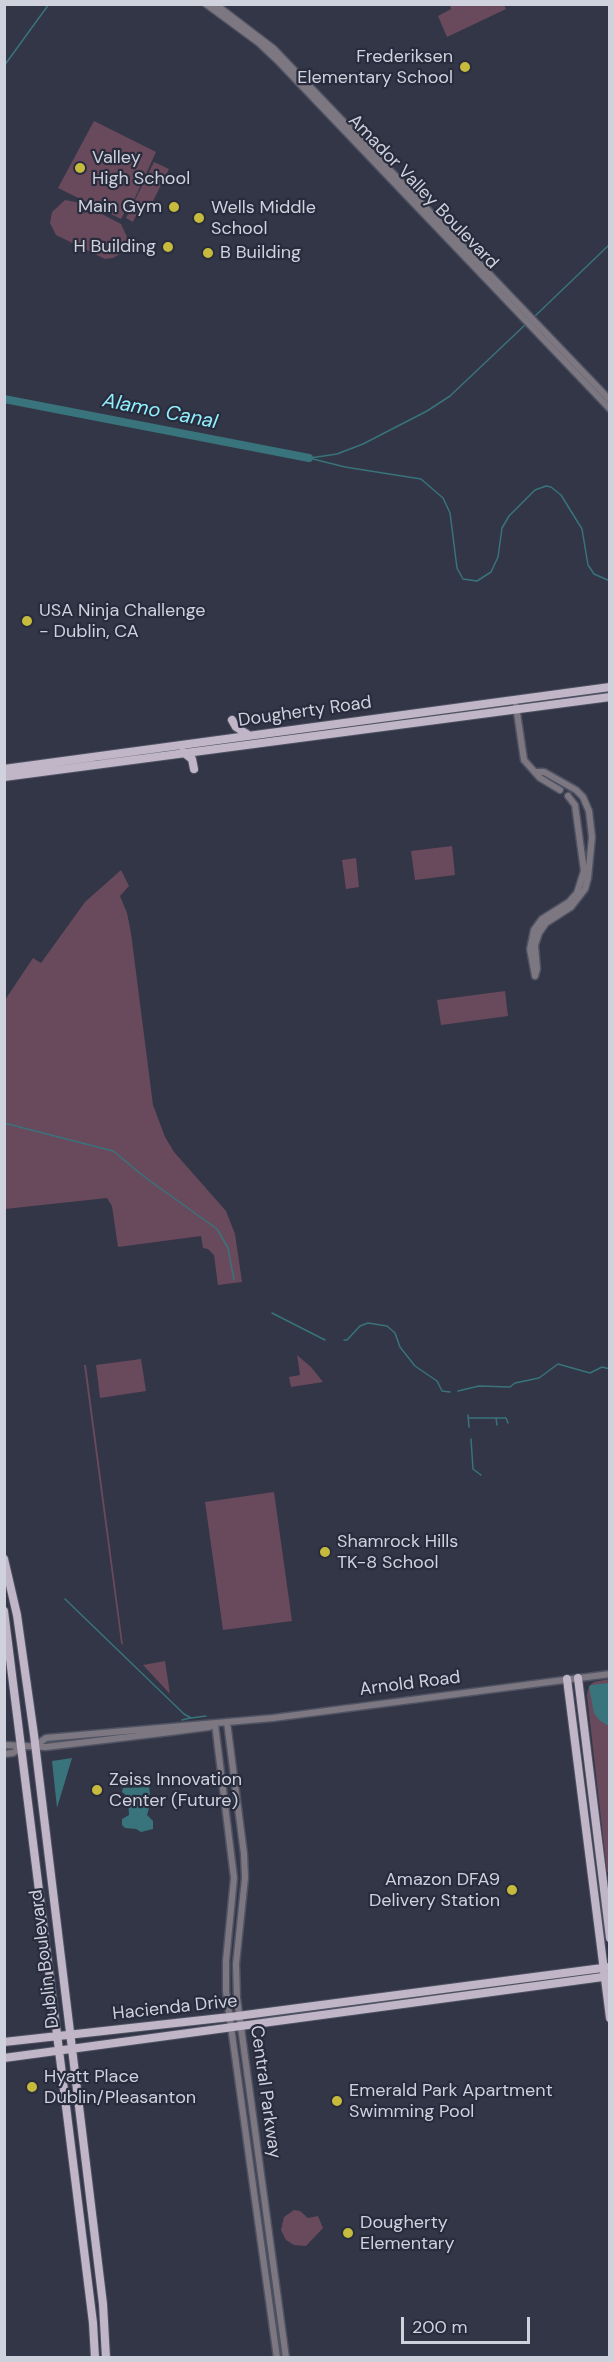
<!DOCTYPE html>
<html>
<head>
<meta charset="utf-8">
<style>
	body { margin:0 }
	#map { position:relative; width:614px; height:2362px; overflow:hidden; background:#323647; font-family:"DM Sans",sans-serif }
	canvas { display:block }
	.frame { position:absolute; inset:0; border:6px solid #cfd2dd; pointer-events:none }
	.scale { position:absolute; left:401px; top:2317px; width:129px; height:27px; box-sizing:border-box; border:3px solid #cfd2dd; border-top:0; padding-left:8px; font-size:18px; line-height:21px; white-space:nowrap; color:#cfd2dd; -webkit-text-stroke:4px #282c3d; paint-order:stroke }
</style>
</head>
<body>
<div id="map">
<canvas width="614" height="2362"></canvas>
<div class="frame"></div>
<div class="scale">200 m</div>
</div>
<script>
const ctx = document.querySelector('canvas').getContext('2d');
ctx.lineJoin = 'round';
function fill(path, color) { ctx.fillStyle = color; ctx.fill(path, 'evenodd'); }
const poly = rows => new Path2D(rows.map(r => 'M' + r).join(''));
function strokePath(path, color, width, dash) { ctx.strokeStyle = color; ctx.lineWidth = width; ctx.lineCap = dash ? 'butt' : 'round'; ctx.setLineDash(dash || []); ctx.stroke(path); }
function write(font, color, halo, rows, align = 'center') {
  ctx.font = font + ' "DM Sans",sans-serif'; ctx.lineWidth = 4.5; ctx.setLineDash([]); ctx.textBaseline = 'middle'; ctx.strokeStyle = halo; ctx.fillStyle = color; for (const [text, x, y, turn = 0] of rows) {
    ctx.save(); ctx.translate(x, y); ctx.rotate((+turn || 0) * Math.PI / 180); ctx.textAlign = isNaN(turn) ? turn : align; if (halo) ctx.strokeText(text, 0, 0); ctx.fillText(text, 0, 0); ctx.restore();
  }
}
fill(poly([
	[450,5,504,5,506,9,447,37,438,16,451,9],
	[94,121,156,152,134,200,130,202,121,219,58,188],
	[154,162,169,169,150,207,142,203,133,222,126,218],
	[65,200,81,203,121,224,127,237,126,246,120,254,113,258,105,259,56,235,50,223,52,212],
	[452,846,455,875,415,880,411,851],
	[356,858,359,887,346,889,342,860],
	[121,870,129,886,120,896,127,913,131,933,153,1105,165,1137,174,1152,226,1211,235,1234,242,1282,218,1285,214,1255,208,1249,203,1248,201,1236,118,1247,112,1206,107,1198,5,1209,5,1000,33,958,41,963,85,902],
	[505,991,508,1016,441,1025,437,1000],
	[297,1355,311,1367,323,1382,291,1387,289,1377,300,1375],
	[141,1359,146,1391,100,1398,96,1365],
	[84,1365,86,1365,123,1645,121,1643],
	[274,1492,292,1621,223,1630,205,1502],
	[165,1661,170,1694,143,1665],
	[609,1679,609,1873,607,1872,587,1695,589,1686,594,1682],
	[294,2210,300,2211,308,2218,318,2216,323,2228,306,2246,294,2245,286,2240,281,2230,284,2217]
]), '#694a5c');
fill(poly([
	[609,1683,609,1724,607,1725,599,1720,594,1713,589,1687,591,1685],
	[72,1758,57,1808,52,1761],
	[149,1787,151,1802,147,1815,153,1821,153,1829,141,1832,136,1829,125,1828,122,1825,122,1819,129,1815,128,1797,122,1792,123,1788]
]), '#39737b');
strokePath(poly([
	[4,66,49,4],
	[534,317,610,244],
	[309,458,345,467,421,479,443,498,450,513,457,568,463,579,477,581,491,572,498,557,502,528,509,516,535,490,546,486,551,487,561,495,582,529,588,565,594,574,610,581],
	[310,458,337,454,363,444,427,411,450,396,526,324],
	[4,1123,113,1151,146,1178,217,1229,228,1248,234,1280],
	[272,1313,325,1340],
	[344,1340,347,1340,360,1326,368,1323,387,1326,395,1333,400,1347,415,1366,437,1381,442,1391,450,1392],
	[458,1391,479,1386,510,1387,515,1383,539,1378,558,1364,590,1373,602,1367,610,1369],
	[468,1415,469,1427],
	[468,1418,506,1418,508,1423],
	[496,1418,497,1425],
	[471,1439,473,1469,481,1475],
	[65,1599,184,1714,191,1718,206,1716],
	[182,1720,190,1718]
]), '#39737b', 1.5);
strokePath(poly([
	[4,399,309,458]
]), '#39737b', 8);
const minor = poly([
	[206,4,259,43,277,60,610,409],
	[215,4,274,49,610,400],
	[516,706,524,760,540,778,560,790],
	[535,976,537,969,535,945,539,933,546,923,571,907,585,889,588,878,592,837,589,811,583,797,576,790,544,772,536,772],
	[535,976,530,949,534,930,542,919,569,902,577,893,584,871,575,805,568,796],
	[227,1722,244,1854,245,1878,236,1964,237,1998,286,2358],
	[215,1724,234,1878,226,1961,226,1991,277,2358],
	[4,1745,46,1747,171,1732,209,1727,215,1724],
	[35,1746,46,1738,273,1718,610,1674],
	[4,1754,13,1753,22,1747]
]);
const major = poly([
	[232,720,236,727,247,734],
	[183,752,192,759,194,769],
	[4,769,610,687],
	[4,777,610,697],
	[4,1559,17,1615,34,1735,103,2304,106,2358],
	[4,1611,78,2202,93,2323,95,2358],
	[578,1678,610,1938],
	[567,1679,610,2018],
	[4,2042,230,2017,610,1967],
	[4,2058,610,1976]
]);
strokePath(minor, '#4e5262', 9);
strokePath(major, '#4e5262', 10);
strokePath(minor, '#7c7780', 6);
strokePath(major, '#c0b6c8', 8);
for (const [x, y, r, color] of [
	[465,67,6,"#c6bb3c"],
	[80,168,6,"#c6bb3c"],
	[174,207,6,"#c6bb3c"],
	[199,218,6,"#c6bb3c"],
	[168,247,6,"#c6bb3c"],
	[208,253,6,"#c6bb3c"],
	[27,621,6,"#c6bb3c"],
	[325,1552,6,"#c6bb3c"],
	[97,1790,6,"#c6bb3c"],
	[512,1890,6,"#c6bb3c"],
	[32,2087,6,"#c6bb3c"],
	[337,2101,6,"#c6bb3c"],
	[348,2233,6,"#c6bb3c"]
]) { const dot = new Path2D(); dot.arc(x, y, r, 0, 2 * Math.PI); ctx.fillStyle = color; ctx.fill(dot); strokePath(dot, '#282c3d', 2); }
write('18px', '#cfd2dd', '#282c3d', [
	["Frederiksen",453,57,"right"],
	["Elementary School",453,78,"right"],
	["Valley",92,158],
	["High School",92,179],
	["Main Gym",162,207,"right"],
	["Wells Middle",211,208],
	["School",211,229],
	["H Building",156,247,"right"],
	["B Building",220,253],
	["USA Ninja Challenge",39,611],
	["- Dublin, CA",39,632],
	["Shamrock Hills",337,1542],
	["TK-8 School",337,1563],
	["Zeiss Innovation",109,1780],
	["Center (Future)",109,1801],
	["Amazon DFA9",500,1880,"right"],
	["Delivery Station",500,1901,"right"],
	["Hyatt Place",44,2077],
	["Dublin/Pleasanton",44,2098],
	["Emerald Park Apartment",349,2091],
	["Swimming Pool",349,2112],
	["Dougherty",360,2223],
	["Elementary",360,2244]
], 'left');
write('18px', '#cfd2dd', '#282c3d', [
	["Amador Valley Boulevard",423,192,46],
	["Dougherty Road",305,712,-8],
	["Arnold Road",410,1684,-7],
	["Dublin Boulevard",45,1959,-97],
	["Hacienda Drive",175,2008,-6],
	["Central Parkway",265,2092,82]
]);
write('italic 20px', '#91f0fd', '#282c3d', [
	["Alamo Canal",160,412,11]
]);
</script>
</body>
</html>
